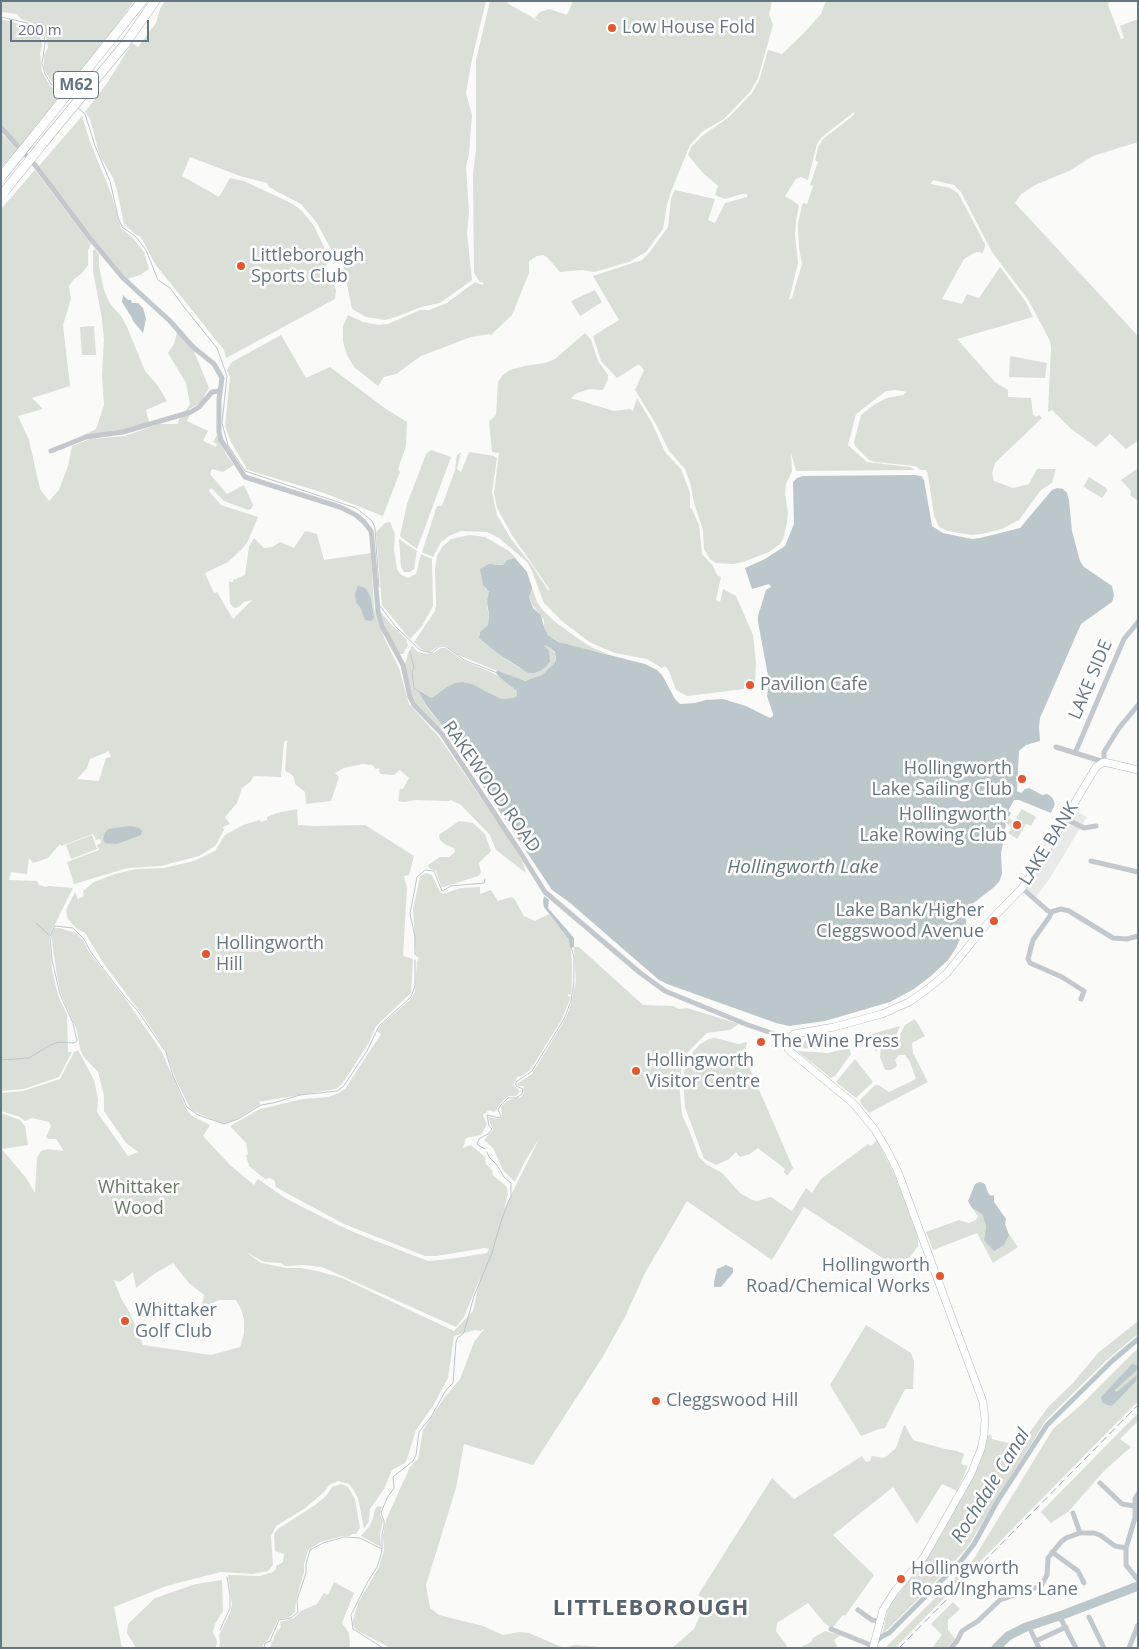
<!DOCTYPE html>
<html>
<head>
<meta charset="utf-8">
<style>
	body { margin:0 }
	#map { position:relative; width:1139px; height:1649px; overflow:hidden; background:#fafaf8; font-family:"Open Sans",sans-serif }
	canvas { display:block }
	.frame { position:absolute; inset:0; border:2px solid #657683; pointer-events:none }
	.scale { position:absolute; left:10px; top:20px; width:139px; height:22px; box-sizing:border-box; border:2px solid #657683; border-top:0; padding-left:6px; font-size:15px; line-height:18px; white-space:nowrap; color:#657683; -webkit-text-stroke:4px #fff; paint-order:stroke }
</style>
</head>
<body>
<div id="map">
<canvas width="1139" height="1649"></canvas>
<div class="frame"></div>
<div class="scale">200 m</div>
</div>
<script>
const ctx = document.querySelector('canvas').getContext('2d');
ctx.lineJoin = 'round';
function fill(path, color) { ctx.fillStyle = color; ctx.fill(path, 'evenodd'); }
const poly = rows => new Path2D(rows.map(r => 'M' + r).join(''));
function strokePath(path, color, width, dash) { ctx.strokeStyle = color; ctx.lineWidth = width; ctx.lineCap = dash ? 'butt' : 'round'; ctx.setLineDash(dash || []); ctx.stroke(path); }
function write(font, color, halo, rows, align = 'center') {
  ctx.font = font + ' "Open Sans",sans-serif'; ctx.lineWidth = 5; ctx.setLineDash([]); ctx.textBaseline = 'middle'; ctx.strokeStyle = halo; ctx.fillStyle = color; for (const [text, x, y, turn = 0] of rows) {
    ctx.save(); ctx.translate(x, y); ctx.rotate((+turn || 0) * Math.PI / 180); ctx.textAlign = isNaN(turn) ? turn : align; if (halo) ctx.strokeText(text, 0, 0); ctx.fillText(text, 0, 0); ctx.restore();
  }
}
fill(poly([
	[1074,810,1087,817,1048,881,1036,897,1025,888]
]), '#e8e9e9');
fill(poly([
	[1,1,134,1,67,94,51,81,44,69,44,55,48,48,46,37,43,30,40,26,21,19,17,14,1,12],
	[165,1,486,1,472,59,466,93,472,115,469,154,466,167,469,212,467,233,472,280,440,303,421,307,396,317,385,320,366,317,352,309,342,260,333,253,317,223,301,204,278,192,269,187,267,183,240,176,190,157,182,176,219,197,230,178,244,181,293,204,302,211,314,226,324,247,327,269,336,290,335,299,226,358,224,350,155,264,141,237,135,234,124,224,117,190,113,178,100,156,90,119,85,112,108,82,132,43,138,47,156,23,160,9],
	[490,1,508,1,507,3,542,23,535,18,540,12,549,9,567,15,573,1,772,1,769,14,773,25,758,78,750,92,724,119,703,131,690,145,672,189,667,205,663,229,646,252,629,262,594,272,582,270,560,272,547,257,543,255,537,256,529,261,529,273,512,315,491,335,490,334,471,337,421,356,396,374,384,377,378,386,354,367,347,355,343,342,343,326,348,315,363,322,378,325,388,324,420,310,429,310,447,303,475,282,482,285,484,283,480,282,474,273,473,173,476,150,476,60],
	[826,1,1109,1,1108,5,1121,39,1124,38,1120,26,1138,19,1138,142,1093,156,1069,171,1035,185,1021,194,1015,203,1138,336,1138,441,1126,449,1110,434,1096,447,1070,428,1052,410,1048,412,1051,348,1050,341,1029,301,992,252,961,192,954,185,933,180,931,184,950,188,958,193,985,244,985,247,982,254,980,252,976,252,964,259,942,299,962,304,967,294,979,298,1000,267,1026,302,1033,317,957,339,995,382,1008,390,1008,397,1031,398,1033,414,1036,417,1039,415,1042,418,995,463,992,473,994,481,1013,488,1029,484,1037,469,1056,469,1052,483,1041,490,1019,520,1002,529,982,534,971,535,948,531,939,527,934,515,928,475,926,470,920,470,916,466,874,462,868,459,855,446,854,442,861,415,875,404,887,398,903,395,907,392,896,390,886,391,856,414,848,445,867,462,910,467,915,470,796,471,791,453,792,471,786,484,785,494,788,513,787,523,783,539,780,544,769,552,743,562,734,564,716,563,710,559,704,549,703,530,694,503,691,486,685,469,669,451,656,424,635,390,644,370,639,364,617,378,601,361,593,336,619,320,593,276,642,260,649,253,668,227,671,198,675,190,715,199,708,220,715,223,725,203,747,197,747,194,742,194,725,199,715,195,718,186,703,173,688,155,691,147,702,136,729,117,752,93,759,81,768,50,782,54,803,34,821,14],
	[854,112,854,115,823,139,818,147,815,160,818,162,810,185,813,186,807,204,803,203,802,205,798,224,799,248,802,264,792,298,789,300,798,263,795,235,796,221,799,205,785,196,796,179,801,177,808,180,817,144,822,137],
	[1,19,34,28,39,32,42,45,40,54,42,72,50,86,64,97,22,147,1,126],
	[82,116,90,142,111,193,121,228,133,238,144,252,149,269,140,275,127,279,74,216,39,166],
	[1,133,18,150,1,168],
	[35,170,91,244,88,250,88,265,82,273,73,280,69,286,71,299,63,325,70,386,32,398,43,409,18,416,29,440,40,489,49,501,59,490,68,466,72,446,90,439,125,436,159,424,178,424,179,419,187,414,190,415,187,421,208,431,203,441,216,447,217,444,213,442,217,435,227,456,234,465,223,472,212,469,210,474,227,494,244,485,253,505,251,509,248,510,224,501,211,488,209,491,221,505,258,517,248,541,243,548,228,562,205,573,214,593,217,592,233,619,252,600,244,602,238,607,235,608,230,604,229,582,233,582,233,580,245,575,249,547,254,538,264,548,272,547,280,542,294,548,305,531,317,534,324,560,371,553,374,609,385,640,399,668,409,704,439,737,509,839,522,860,526,873,496,850,490,835,461,805,451,800,449,801,416,800,404,802,398,801,400,789,403,789,409,778,400,770,394,775,380,774,379,768,376,769,372,765,362,764,344,768,335,773,339,777,331,801,306,804,305,792,295,784,294,777,291,774,285,771,287,740,284,742,281,777,254,776,250,782,242,788,237,803,225,817,230,824,223,827,224,830,215,846,199,856,161,866,128,868,74,884,67,862,99,850,97,845,101,843,100,839,96,840,93,834,61,846,60,844,48,858,33,863,29,858,27,874,11,872,9,880,37,881,39,885,46,887,48,886,73,888,49,936,52,970,58,995,67,1015,68,1052,72,1052,59,1077,24,1089,1,1091,1,209],
	[109,751,111,757,106,758,99,781,77,779,87,768,90,759],
	[95,249,99,255,99,266,104,290,110,304,121,316,127,327,145,371,158,386,167,401,146,410,149,422,124,431,82,436,96,429,104,405,102,375,104,340,102,319,93,271,93,251],
	[595,290,602,302,580,316,571,301],
	[94,326,96,355,82,355,80,327],
	[177,332,194,351,209,388,201,402,185,412,190,404,186,383,168,353,174,344],
	[585,333,591,340,598,361,608,375,608,379,603,390,590,389,577,393,571,398,614,411,630,409,633,411,637,398,652,423,665,452,681,469,690,493,690,508,692,509,699,525,702,554,713,566,717,575,721,577,716,600,720,602,723,589,736,596,753,635,756,663,755,682,746,680,744,689,687,696,676,690,669,671,665,666,662,668,647,659,615,653,591,643,563,622,544,603,532,571,527,562,499,538,487,532,461,531,449,536,441,542,433,557,422,552,437,506,442,506,455,470,457,455,461,452,457,469,461,472,469,452,494,456,497,458,492,492,497,515,511,539,531,564,548,590,550,590,512,535,497,508,494,493,499,453,492,452,489,421,496,415,498,382,503,375,510,370,525,366,545,363,555,359],
	[281,335,306,378,330,367,386,409,407,422,406,446,398,469,400,472,383,516,324,493,251,471,247,469,231,442,225,426,230,377,227,370,232,362],
	[1010,356,1047,363,1045,378,1009,377],
	[431,450,451,457,417,549,400,536,407,504,426,454],
	[1138,468,1138,501,1130,495,1131,491,1121,480],
	[1089,477,1106,488,1107,491,1102,498,1084,487,1084,486],
	[390,522,395,534,394,549,397,569,400,574,408,578,416,574,421,554,432,559,433,606,422,626,410,639,382,605,376,532,385,523],
	[470,535,485,537,509,551,519,561,515,558,507,560,503,565,494,564,484,587,489,592,487,606,489,615,488,625,479,635,500,655,519,668,531,673,542,670,547,649,543,645,549,647,556,654,555,662,542,675,530,680,522,681,458,655,445,645,440,645,430,652,426,652,421,649,414,642,435,611,436,605,435,569,437,556,442,547,451,539],
	[399,539,417,551,414,569,410,572,404,572,401,567],
	[527,572,537,602,542,609,554,621,580,640,593,648,608,654,569,646,558,642,548,635,544,627,544,620,531,603,529,598,531,585],
	[379,610,389,622,406,639,408,645,403,654,399,654,386,629],
	[412,646,418,652,426,654,433,653,441,648,446,648,462,660,495,674,517,691,517,696,513,698,502,699,485,691,473,684,463,682,439,693,432,698,419,690,426,706,445,729,441,731,418,708,412,695,405,665,408,653],
	[297,809,298,825,313,826,365,825,414,856,409,875,404,876,407,888,403,956,413,959,411,993,376,1026,368,1044,342,1084,336,1089,258,1102,261,1104,237,1119,228,1123,223,1124,193,1111,189,1106,175,1078,166,1051,143,1016,104,964,85,933,77,929,68,919,66,910,75,892,78,899,84,896,83,891,94,882,115,874,136,869,164,868,194,861,215,851,225,835,243,825,260,820,261,822,267,820,267,817,277,813],
	[1022,809,1036,817,1031,826,1026,824,1017,839,1008,833,1012,827,1006,823,1009,818,1014,821],
	[459,821,473,823,485,834,491,851,479,863,481,873,478,876,444,887,441,886,436,871,429,868,428,865,440,857,449,857,455,852,454,848,446,845,440,840,439,835],
	[92,835,97,849,71,859,66,845],
	[426,873,432,875,440,892,443,894,461,888,480,887,480,894,491,890,498,901,512,897,515,900,524,916,535,921,549,914,570,941,572,961,572,983,571,995,568,994,568,996,571,997,561,1021,530,1070,520,1077,518,1076,513,1085,520,1091,516,1096,508,1096,498,1106,495,1112,489,1110,483,1115,487,1124,481,1135,466,1138,463,1148,471,1145,485,1157,486,1164,492,1170,493,1175,507,1187,508,1194,504,1209,539,1139,525,1161,515,1182,503,1170,493,1148,484,1140,493,1130,488,1117,500,1119,502,1116,501,1106,509,1100,521,1097,523,1094,524,1086,518,1086,517,1084,532,1074,564,1021,570,1008,576,981,574,947,579,947,643,1005,673,1006,679,1009,687,1008,739,1024,730,1030,707,1033,688,1052,683,1061,679,1082,682,1115,689,1130,699,1157,706,1164,722,1173,740,1193,752,1200,757,1201,771,1197,792,1211,806,1188,812,1193,821,1179,868,1144,871,1146,877,1140,895,1176,918,1238,918,1246,901,1270,804,1207,772,1260,687,1201,645,1273,625,1317,602,1358,533,1465,464,1444,456,1488,426,1585,430,1608,439,1615,483,1626,503,1635,519,1632,529,1633,564,1648,575,1645,613,1648,387,1648,387,1646,356,1630,352,1623,358,1603,379,1567,384,1550,383,1535,386,1520,410,1467,418,1459,423,1430,444,1398,460,1379,474,1342,485,1328,481,1331,475,1330,454,1336,448,1378,433,1406,416,1430,407,1459,405,1463,392,1470,384,1489,370,1509,369,1521,364,1529,358,1498,353,1489,349,1484,338,1481,329,1485,325,1491,304,1509,276,1526,271,1536,273,1565,268,1571,253,1574,221,1572,166,1586,114,1607,122,1648,1,1648,1,1113,20,1120,25,1126,28,1145,2,1149,26,1178,35,1193,37,1158,41,1151,48,1149,64,1151,56,1139,48,1139,46,1137,51,1126,49,1122,32,1118,25,1121,20,1117,1,1111,1,1093,23,1091,60,1079,74,1052,78,1050,94,1080,98,1099,97,1112,128,1156,138,1152,126,1143,104,1111,104,1095,98,1072,83,1056,80,1049,77,1030,61,994,57,976,51,934,54,928,59,928,76,933,83,940,89,952,126,1000,162,1052,187,1110,192,1116,210,1125,203,1136,230,1165,254,1185,258,1179,285,1198,338,1225,363,1236,428,1261,450,1259,487,1253,489,1249,484,1248,437,1256,425,1256,344,1224,281,1190,275,1186,275,1181,270,1178,265,1179,249,1166,246,1155,248,1154,246,1143,230,1126,260,1109,303,1099,328,1097,339,1093,345,1089,381,1034,377,1031,381,1025,411,999,415,992,417,962,419,958,416,956,413,910,420,876],
	[246,1252,264,1262,280,1263,286,1266,303,1265,322,1267,456,1327,464,1317,480,1278,473,1311,454,1331,342,1278,321,1272,301,1268,287,1268,261,1263],
	[173,1263,189,1283,204,1295,201,1308,219,1300,236,1300,241,1309,244,1320,244,1333,240,1347,211,1355,143,1345,130,1313,121,1298,114,1280,120,1282,133,1272,136,1288,154,1274],
	[915,1019,925,1036,912,1043,913,1053,928,1082,869,1113,861,1104,860,1100,875,1085,879,1085,889,1092,916,1079,910,1062,905,1055,899,1055,895,1060,897,1065,896,1067,891,1070,885,1070,880,1057,881,1048,899,1037,905,1025],
	[900,1026,897,1034,880,1044,876,1052,868,1035],
	[715,1038,739,1044,747,1042,744,1055,793,1168,787,1176,784,1172,785,1169,758,1148,750,1154,740,1157,736,1152,729,1159,716,1165,704,1159,685,1107,683,1080,685,1067,693,1052,700,1044,709,1039],
	[846,1040,848,1045,828,1049,795,1048,797,1041,833,1043],
	[849,1048,851,1054,835,1076,831,1078,797,1051,828,1053],
	[855,1059,873,1082,856,1098,836,1082],
	[972,1208,982,1214,986,1226,984,1240,1004,1245,1009,1234,1018,1247,993,1263,977,1233,933,1250,926,1232,959,1220,969,1223,976,1220,978,1216],
	[1138,1321,1138,1334,1108,1359,1046,1420,966,1549,936,1581,882,1635,887,1612,894,1600,925,1559,943,1532,972,1477,987,1436,991,1434,992,1439,1020,1446,1048,1407,1073,1383,1098,1353],
	[866,1325,911,1353,914,1361,913,1389,905,1389,885,1428,879,1429,861,1436,830,1385],
	[1138,1348,1138,1401,895,1648,885,1648,973,1560,1053,1429,1082,1404],
	[1138,1413,1138,1421,1120,1439,1131,1447,1104,1471,1068,1512,1051,1523,1041,1512],
	[904,1425,905,1425,913,1440,945,1449,957,1451,964,1454,961,1464,968,1466,957,1491,942,1484,917,1524,893,1487,833,1535,874,1575,845,1616,843,1615,832,1628,825,1624,808,1603,777,1623,776,1631,787,1646,785,1648,672,1648,694,1629,707,1600,698,1595,772,1478,794,1499,862,1456,866,1462,870,1461,872,1456,883,1458,887,1456,896,1448],
	[341,1484,348,1487,355,1499,360,1528,356,1534,352,1534,350,1536,342,1536,321,1542,308,1550,304,1564,304,1572,296,1600,295,1612,290,1617,278,1620,268,1640,264,1643,262,1648,219,1648,220,1642,219,1635,230,1613,232,1605,228,1575,260,1576,273,1572,276,1569,276,1566,283,1562,284,1554,275,1551,274,1534,278,1529,315,1505,326,1496,332,1487],
	[378,1506,382,1507,380,1514,383,1521,380,1534,381,1547,361,1536,369,1527,372,1521,375,1509],
	[222,1580,223,1611,215,1624,213,1632,217,1641,216,1648,136,1648,127,1633,128,1624,155,1598,196,1584],
	[334,1582,354,1593,342,1623,349,1633,350,1648,270,1648,275,1634,281,1627,280,1622,294,1618,301,1611,317,1604,324,1593,328,1595],
	[953,1602,960,1609,948,1620,948,1630,955,1639,947,1648,932,1648,942,1635,931,1624],
	[825,1631,841,1635,834,1640,838,1648,799,1648,811,1642,813,1638]
]), '#dadfd7');
fill(poly([
	[123,295,128,300,131,300,132,303,138,303,143,308,146,319,143,333,133,321,132,318,122,302],
	[915,475,921,476,924,480,932,526,943,533,972,539,980,538,1020,528,1052,490,1057,488,1063,489,1067,493,1069,500,1072,531,1080,561,1084,567,1112,586,1114,595,1112,602,1081,624,1040,718,1039,727,1040,741,1026,745,1019,751,1017,791,1021,793,1025,789,1029,788,1042,795,1047,794,1052,797,1055,804,1051,813,1019,800,1014,800,1008,811,1011,813,1005,823,1006,826,1003,833,1005,834,1001,853,1002,874,999,882,993,888,971,905,966,917,966,926,956,948,948,960,931,976,914,989,890,1002,825,1021,789,1026,776,1023,667,984,659,980,569,902,552,890,445,729,426,705,418,690,432,698,447,687,455,683,463,682,473,684,485,691,502,699,513,698,517,696,517,691,500,678,495,672,498,671,525,681,542,675,555,662,556,657,555,652,549,647,544,645,549,651,550,662,542,670,534,673,528,673,500,655,479,638,480,632,488,625,489,615,487,602,489,592,483,585,480,569,489,564,503,565,507,560,515,558,527,572,532,588,529,598,533,608,541,615,544,627,548,635,558,642,645,664,657,670,662,675,675,699,680,704,695,703,706,700,723,699,746,706,770,718,773,716,773,714,767,696,769,681,758,622,758,616,766,590,771,587,769,584,752,589,745,568,765,559,785,546,794,524,793,482,797,478,803,476],
	[358,586,363,587,367,590,371,599,374,618,371,621,365,620,361,609,356,602,355,594],
	[130,826,139,828,142,831,141,835,117,844,105,843,103,839,105,833,108,829],
	[544,896,549,900,548,908,574,938,574,947,570,948,569,940,544,907,543,901],
	[980,1182,985,1184,988,1193,991,1196,994,1195,994,1202,1006,1219,1005,1224,1009,1235,1004,1245,994,1251,984,1240,986,1226,982,1214,972,1208,968,1201,975,1184],
	[726,1265,733,1268,733,1273,721,1287,714,1287,714,1282,717,1269],
	[1132,1364,1136,1365,1138,1369,1115,1390,1115,1392,1118,1391,1137,1375,1136,1381,1116,1402,1111,1406,1107,1405,1102,1402,1101,1397]
]), '#bbc7cb');
strokePath(poly([
	[1,17,32,24,39,29,44,36,45,43,42,63,45,74,51,84,62,93],
	[78,108,85,114,95,146,110,181,118,217,122,227,135,236,146,250,158,280,170,288,184,307,217,348,227,376,222,423,228,445,245,471,356,508,372,521,375,528,379,587],
	[380,606,396,627,420,650,431,653,440,646,445,646,464,660,495,672],
	[410,652,414,668,412,672,414,688,418,691],
	[36,923,49,935],
	[415,955,415,937,410,914,417,877,425,870,434,871,442,891,451,886,484,883,485,879],
	[1,1060,29,1058,50,1045,59,1042,74,1043,77,1041,73,1023,60,994,52,960,50,936,55,926,73,928,84,939,90,951,104,970,125,997,137,1010,166,1052,173,1076,187,1107,198,1115,224,1124,238,1119,261,1105,273,1103,300,1095,337,1091,343,1087,367,1051,379,1026,411,997,415,986,415,960],
	[485,1149,478,1145,477,1143,480,1138,488,1134,492,1129,489,1126,487,1115,500,1118,501,1116,498,1110,500,1106,508,1098,516,1098,522,1094,523,1089,516,1086,516,1082,532,1071,564,1019,571,1001,574,982,574,957,571,947],
	[220,1630,230,1608,230,1595,227,1577],
	[264,1648,265,1643,270,1641,279,1620,291,1618,298,1612,297,1600,306,1573,306,1564,310,1550,323,1543,344,1537,360,1538,382,1549],
	[383,1648,353,1629,351,1615,367,1583,377,1567,380,1558,382,1550,382,1534,384,1526,384,1521,381,1513,387,1498,394,1488,393,1477,413,1461,416,1455,419,1432,431,1417,446,1390,453,1383,456,1342,458,1337,462,1335,464,1332,474,1296,492,1253,502,1218,511,1196,511,1183,504,1177,497,1165,489,1157,487,1152]
]), '#bbc7cb', 1);
strokePath(poly([
	[869,1648,881,1637,889,1633,961,1561,974,1544,997,1502,1047,1425,1112,1361,1138,1339]
]), '#bbc7cb', 5);
strokePath(poly([
	[996,1648,1008,1636,1026,1627,1065,1614,1138,1586]
]), '#bbc7cb', 9);
const secondary = poly([
	[873,1648,883,1610,895,1591,924,1557,971,1474,981,1449,984,1435,985,1419,983,1402,898,1172,887,1150,875,1130,854,1104,791,1052,788,1049,787,1043,789,1039,794,1034,834,1027,882,1014,909,1002,925,991,946,974,985,926,1022,888,1034,871,1096,767,1104,762,1138,770]
]);
const motorway = poly([
	[34,136,142,1],
	[44,142,125,44,155,1]
]);
strokePath(secondary, '#b3babf', 8);
strokePath(motorway, '#b4b9bd', 10);
strokePath(poly([
	[1,128,35,165,89,237,123,278,170,321,193,347,214,364,222,378,219,400,219,432,221,440,245,477,340,507,356,515,364,522,371,531,372,538,378,612,382,626,403,665,410,697,414,705,442,734,520,852,545,892,639,972,665,991,748,1025,789,1039],
	[51,451,86,437,123,432,191,412,199,407,212,392,219,391],
	[1056,747,1104,762,1104,752,1119,728,1138,705],
	[1075,753,1124,639,1138,622],
	[1066,819,1084,828,1096,826],
	[1091,861,1138,872],
	[1022,888,1048,911,1051,912,1061,909,1069,911,1113,938,1127,939,1138,936],
	[1051,912,1050,916,1033,940,1028,959,1030,963,1062,977,1084,991,1081,999],
	[1100,1483,1122,1504,1134,1506],
	[1138,1494,1135,1499,1135,1518,1126,1548,1126,1565,1138,1580],
	[1073,1513,1080,1533],
	[1052,1552,1078,1571,1084,1583],
	[858,1610,872,1620,879,1621],
	[1089,1617,1104,1648],
	[1061,1619,1076,1648],
	[831,1629,873,1646],
	[1031,1631,1039,1648],
	[1036,1641,1066,1627],
	[951,1648,957,1641,962,1631,978,1621,1000,1600,1041,1586,1047,1575,1048,1558,1061,1542,1066,1538,1080,1533,1094,1533,1100,1535,1115,1546,1126,1548],
	[1129,1648,1138,1625]
]), '#c3c8cc', 5);
strokePath(secondary, '#fff', 7);
strokePath(motorway, '#fff', 9);
strokePath(poly([
	[899,1648,1138,1405]
]), '#a2aab0', 1, [8, 4]);
const motorwayBridge = poly([
	[1,177,34,136],
	[4,192,44,142]
]);
strokePath(motorwayBridge, '#b4b9bd', 10, []);
strokePath(motorwayBridge, '#fff', 9);
for (const [x, y, r, color] of [
	[612,28,5,"#e4572e"],
	[241,266,5,"#e4572e"],
	[750,685,5,"#e4572e"],
	[1022,779,5,"#e4572e"],
	[1017,825,5,"#e4572e"],
	[994,921,5,"#e4572e"],
	[206,954,5,"#e4572e"],
	[761,1042,5,"#e4572e"],
	[636,1071,5,"#e4572e"],
	[940,1276,5,"#e4572e"],
	[125,1321,5,"#e4572e"],
	[656,1401,5,"#e4572e"],
	[901,1579,5,"#e4572e"]
]) { const dot = new Path2D(); dot.arc(x, y, r, 0, 2 * Math.PI); ctx.fillStyle = color; ctx.fill(dot); strokePath(dot, '#fff', 2); }
for (const [x, y, w] of [
	[76,85,45]
]) { const box = new Path2D(); box.roundRect(x - w / 2, y - 13.5, w, 27, 4); ctx.fillStyle = '#fff'; ctx.fill(box); strokePath(box, '#657683', 1); }
write('bold 16px', '#657683', null, [
	["M62",76,85]
]);
write('18px', '#657683', '#fff', [
	["Low House Fold",622,28],
	["Littleborough",251,256],
	["Sports Club",251,277],
	["Pavilion Cafe",760,685],
	["Hollingworth",1012,769,"right"],
	["Lake Sailing Club",1012,790,"right"],
	["Hollingworth",1007,815,"right"],
	["Lake Rowing Club",1007,836,"right"],
	["Lake Bank/Higher",984,911,"right"],
	["Cleggswood Avenue",984,932,"right"],
	["Hollingworth",216,944],
	["Hill",216,965],
	["The Wine Press",771,1042],
	["Hollingworth",646,1061],
	["Visitor Centre",646,1082],
	["Hollingworth",930,1266,"right"],
	["Road/Chemical Works",930,1287,"right"],
	["Whittaker",135,1311],
	["Golf Club",135,1332],
	["Cleggswood Hill",666,1401],
	["Hollingworth",911,1569],
	["Road/Inghams Lane",911,1590]
], 'left');
write('18px', '#657683', '#fff', [
	["LAKE SIDE",1091,680,-67],
	["RAKEWOOD ROAD",491,787,55],
	["LAKE BANK",1049,844,-58]
]);
write('18px', '#687a64', '#fff', [
	["Whittaker",139,1188],
	["Wood",139,1209]
]);
write('italic 19px', '#60757c', '#fff', [
	["Hollingworth Lake",803,868],
	["Rochdale Canal",991,1486,-58]
]);
ctx.letterSpacing = '1px';
write('bold 22px', '#57646e', '#fff', [
	["LITTLEBOROUGH",651,1609]
]);
ctx.letterSpacing = '0px';
</script>
</body>
</html>
